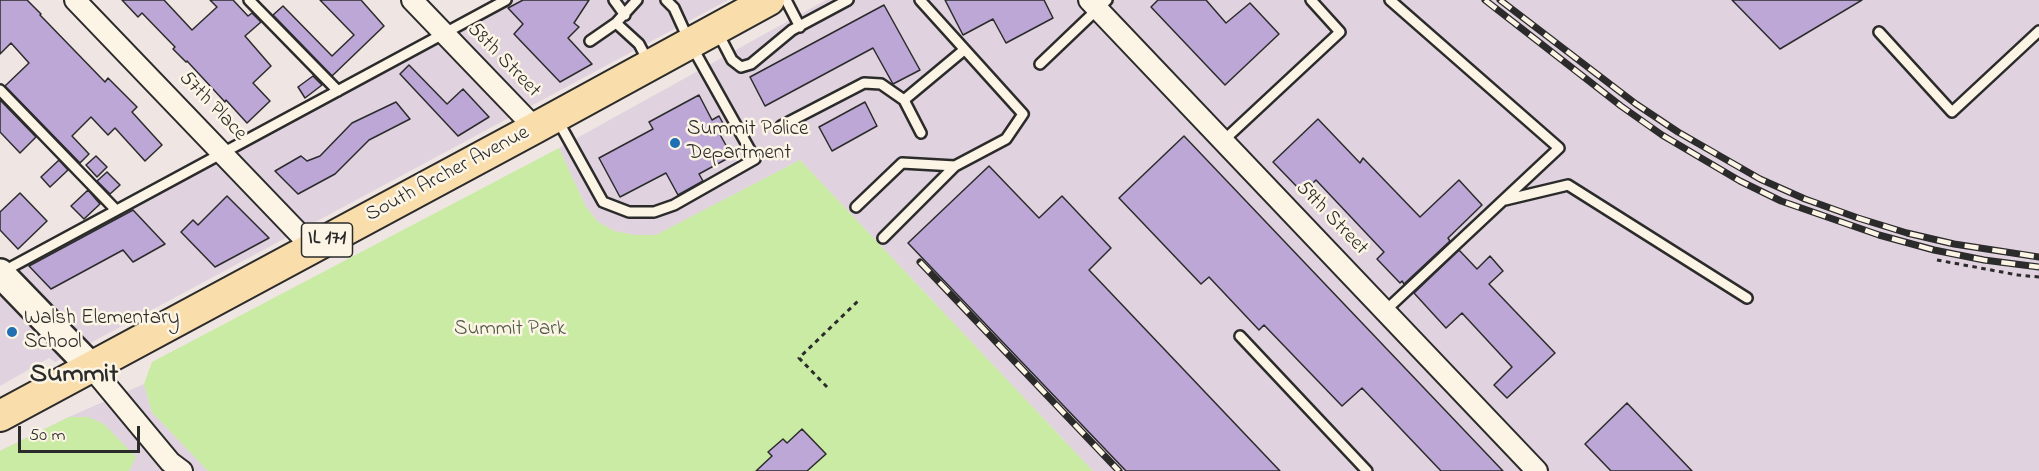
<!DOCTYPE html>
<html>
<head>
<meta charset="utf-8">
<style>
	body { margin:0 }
	#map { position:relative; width:2039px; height:471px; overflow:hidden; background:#efe5e2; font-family:"Indie Flower",sans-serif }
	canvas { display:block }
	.scale { position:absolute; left:18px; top:426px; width:122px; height:27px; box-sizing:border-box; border:3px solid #2b2b2b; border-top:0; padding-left:8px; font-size:18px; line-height:21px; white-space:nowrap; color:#2b2b2b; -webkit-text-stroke:4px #fcf5e5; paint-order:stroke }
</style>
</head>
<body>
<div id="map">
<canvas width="2039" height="471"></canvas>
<div class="scale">50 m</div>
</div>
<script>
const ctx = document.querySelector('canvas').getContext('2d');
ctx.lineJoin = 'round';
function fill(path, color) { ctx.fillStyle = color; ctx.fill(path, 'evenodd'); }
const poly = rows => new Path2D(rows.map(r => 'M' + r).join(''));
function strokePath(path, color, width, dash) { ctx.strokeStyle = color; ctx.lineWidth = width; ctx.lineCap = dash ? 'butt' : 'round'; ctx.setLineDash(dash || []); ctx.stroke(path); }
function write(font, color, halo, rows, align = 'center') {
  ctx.font = font + ' "Indie Flower",sans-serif'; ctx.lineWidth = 5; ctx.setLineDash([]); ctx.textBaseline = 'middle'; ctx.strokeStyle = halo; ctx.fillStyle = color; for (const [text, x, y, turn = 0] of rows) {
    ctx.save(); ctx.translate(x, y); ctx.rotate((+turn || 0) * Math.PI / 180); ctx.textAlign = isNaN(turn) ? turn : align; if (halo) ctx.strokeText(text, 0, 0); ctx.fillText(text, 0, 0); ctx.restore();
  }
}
fill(poly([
	[508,0,728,0,55,362,49,358,0,386,0,271],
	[826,0,2039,0,2039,471,1093,471,800,160,656,235,635,235,614,231,598,222,586,207,559,148],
	[144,384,152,412,208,471,0,471,0,451,69,417]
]), '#e0d2de');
fill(poly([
	[559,148,586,207,598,222,614,231,635,235,656,235,800,160,1093,471,208,471,152,412,144,384,152,362],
	[69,417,88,417,104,424,136,457,129,471,0,471,0,451]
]), '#c9eba3');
const building = poly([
	[0,0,27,0,41,14,40,15,105,82,108,78,137,107,132,112,162,145,145,161,115,128,108,135,91,117,72,136,89,154,80,163,5,86,29,63,11,43,0,54,0,0],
	[122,0,164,0,192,30,217,7,210,0,233,0,248,16,252,13,261,22,245,36,271,66,253,83,270,101,247,123,226,100,225,102,187,61,186,62,173,49,175,47,142,13,138,17,122,0],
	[320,0,361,0,384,26,332,76,273,15,283,6,332,56,354,35,320,0],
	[523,0,589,0,574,23,579,27,568,38,592,64,560,82,514,34,523,24,508,8,523,0],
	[945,0,1044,0,1053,18,1006,43,993,19,963,35,945,0],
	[1158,0,1206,0,1226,23,1250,3,1279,34,1225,85,1151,7,1158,0],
	[1732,0,1862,0,1780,49,1732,0],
	[884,5,920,70,893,84,873,48,765,106,750,77,884,5],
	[409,65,447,104,463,89,489,117,458,136,400,74,409,65],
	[313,76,322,85,305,98,298,87,313,76],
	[699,95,712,120,719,116,725,127,718,131,732,156,699,174,703,181,678,195,666,173,620,197,599,158,653,129,649,122,699,95],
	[0,100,36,137,20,153,0,132,0,100],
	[396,102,410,119,369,140,335,174,298,194,275,171,301,156,307,161,320,156,352,123,396,102],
	[865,102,877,126,832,151,819,127,865,102],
	[1318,119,1360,163,1363,158,1420,217,1459,180,1482,205,1448,238,1450,241,1404,284,1402,281,1400,283,1377,259,1384,252,1316,180,1303,193,1273,162,1318,119],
	[1184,136,1503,471,1441,471,1362,388,1342,406,1264,325,1259,330,1209,277,1201,284,1119,198,1184,136],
	[96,156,107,167,97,177,86,165,96,156],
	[59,160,68,170,50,187,41,177,59,160],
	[989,166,1039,218,1062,196,1111,248,1089,270,1280,471,1126,471,908,243,989,166],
	[107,172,120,185,110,194,97,181,107,172],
	[88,190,100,204,84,219,71,206,88,190],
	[20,193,47,221,18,249,0,230,0,212,20,193],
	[227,196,269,238,215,267,181,232,193,220,198,225,227,196],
	[133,210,165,244,133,262,123,250,51,289,29,266,133,210],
	[1459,250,1477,269,1490,256,1503,271,1489,284,1555,353,1507,398,1494,385,1512,367,1462,313,1446,328,1414,293,1459,250],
	[1627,403,1692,471,1611,471,1585,444,1627,403],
	[802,429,826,454,807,471,756,471,772,456,768,452,783,439,787,443,802,429]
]);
fill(building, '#bca7d6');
strokePath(building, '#2b2b2b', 1.5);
const lane = poly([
	[249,0,338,91],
	[614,0,625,15],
	[786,0,800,27],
	[616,23,639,44,649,63],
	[1879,32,1952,112,2039,31],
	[718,33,732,60,741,67,751,64,792,30,848,0],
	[590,41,616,23,637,0],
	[1040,64,1107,0],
	[0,90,116,210],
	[904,100,921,133],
	[557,119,603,202,629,212,654,212,674,205,755,159,690,43,674,8,666,0],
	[781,126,864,83,881,84,904,100,964,50],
	[1223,141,1340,32,1311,0],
	[1505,200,1568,185,1747,298],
	[856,207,902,163,955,166],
	[883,238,955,166,1006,139,1023,114,920,0],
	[2,272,506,0],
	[1385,311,1559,148,1390,0],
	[1240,336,1367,471]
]);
const street = poly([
	[75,0,313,248],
	[412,0,535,128],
	[1089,0,1537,471],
	[91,367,170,462,182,471]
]);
const secondary = poly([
	[0,273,91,367]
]);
const primary = poly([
	[0,416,535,128,769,0]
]);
strokePath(lane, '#2b2b2b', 14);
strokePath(street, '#2b2b2b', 24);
strokePath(secondary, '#2b2b2b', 32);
strokePath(primary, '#2b2b2b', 34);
strokePath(poly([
	[1937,260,2018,275,2039,277],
	[827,387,799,358,858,301]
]), '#2b2b2b', 3, [4.5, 4.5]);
strokePath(lane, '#fcf5e5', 9);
strokePath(street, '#fcf5e5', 20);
strokePath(secondary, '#fcf5e5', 27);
strokePath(primary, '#f9deab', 30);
const rail = poly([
	[1485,0,1621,106,1662,135,1740,181,1781,201,1879,235,1934,250,1984,260,2039,267],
	[1500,0,1636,104,1678,132,1760,179,1805,199,1858,218,1907,233,1954,244,2039,257],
	[920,262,1119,471]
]);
strokePath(rail, '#2b2b2b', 7);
strokePath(rail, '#fcf5e5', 4.5, [14]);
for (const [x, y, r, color] of [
	[675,143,6,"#1f6fb2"],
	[12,332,6,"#1f6fb2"]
]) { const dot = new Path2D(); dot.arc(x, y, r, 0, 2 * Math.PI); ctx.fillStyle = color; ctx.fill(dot); strokePath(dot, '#fcf5e5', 2); }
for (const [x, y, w] of [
	[327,240,51]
]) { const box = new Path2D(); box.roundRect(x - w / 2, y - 17, w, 34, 4.5); ctx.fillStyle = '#fcf5e5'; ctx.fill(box); strokePath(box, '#2b2b2b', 1.5); }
write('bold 20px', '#2b2b2b', null, [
	["IL 171",327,240]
]);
write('21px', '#2b2b2b', '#fcf5e5', [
	["58th Street",503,61,46],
	["57th Place",212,107,46],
	["South Archer Avenue",448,175,-28],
	["59th Street",1331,219,46]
]);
write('21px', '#2b2b2b', '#fcf5e5', [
	["Summit Police",687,131],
	["Department",687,155],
	["Walsh Elementary",24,320],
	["School",24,344]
], 'left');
write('21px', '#525b49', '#fcf5e5', [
	["Summit Park",510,331]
]);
write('bold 27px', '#2b2b2b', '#fcf5e5', [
	["Summit",74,377]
]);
</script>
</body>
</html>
